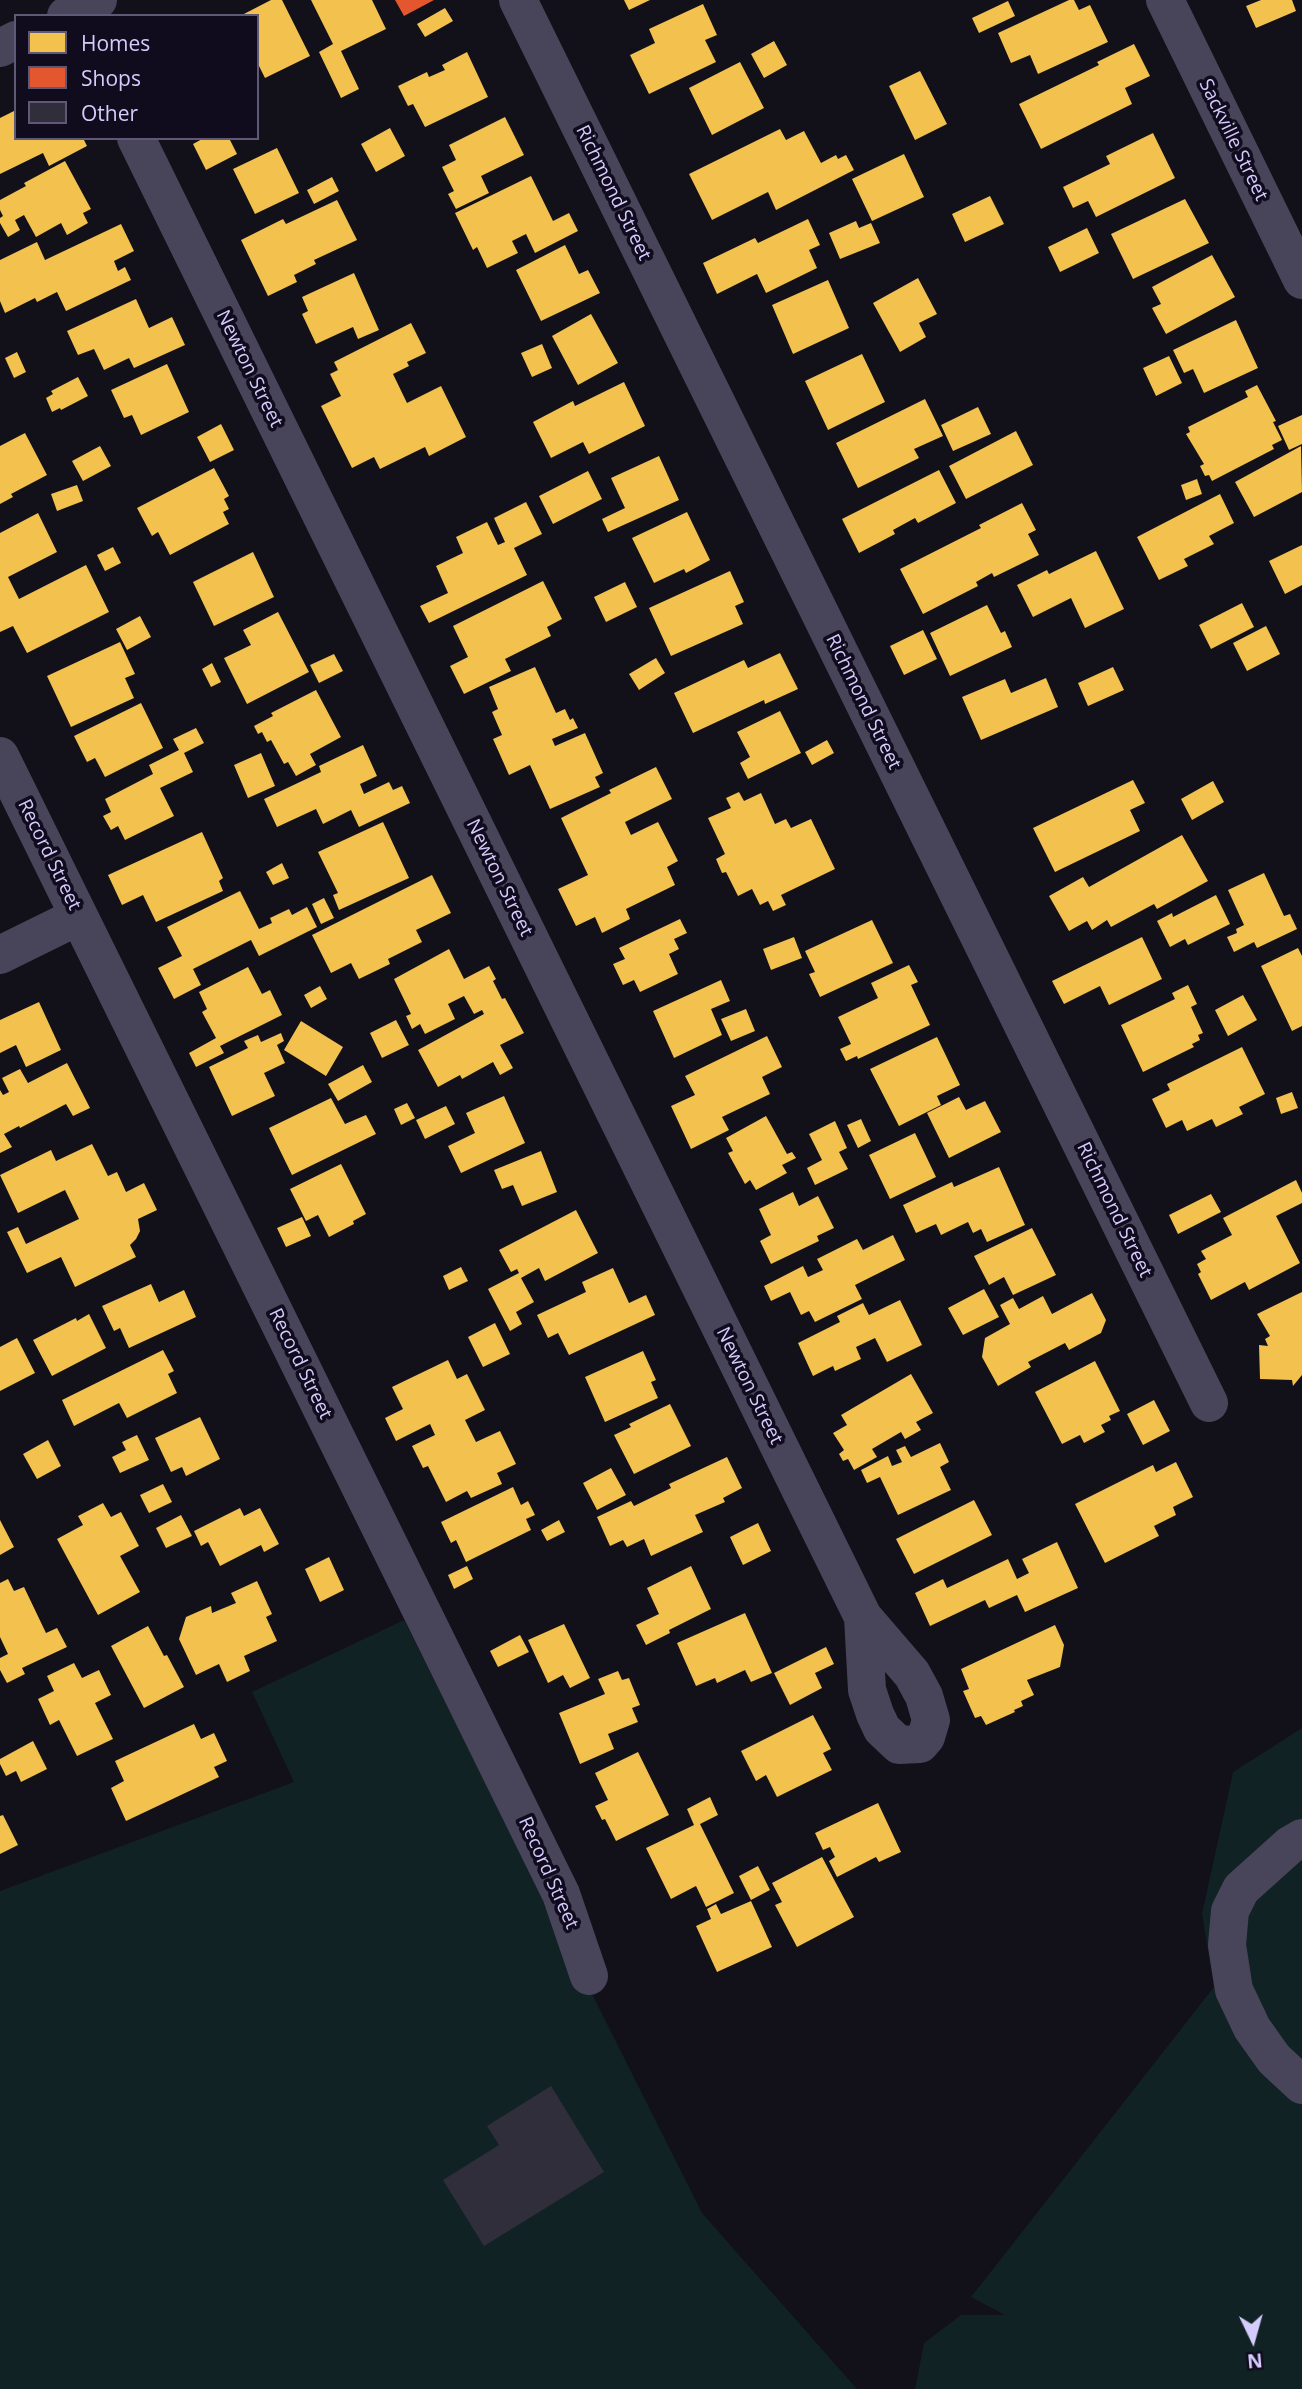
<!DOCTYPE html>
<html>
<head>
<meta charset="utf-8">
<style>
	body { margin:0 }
	#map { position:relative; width:1302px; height:2389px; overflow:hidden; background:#121019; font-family:"Open Sans",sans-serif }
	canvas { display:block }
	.legend { position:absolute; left:14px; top:14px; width:245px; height:126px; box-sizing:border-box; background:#110c1d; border:2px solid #5f5877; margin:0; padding:9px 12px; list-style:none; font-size:21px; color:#d5cbfd }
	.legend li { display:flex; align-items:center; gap:14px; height:35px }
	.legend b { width:35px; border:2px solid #5f5877 }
	.north { position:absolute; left:1218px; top:2305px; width:70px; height:70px; -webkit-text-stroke:5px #110c1d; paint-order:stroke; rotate:175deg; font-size:19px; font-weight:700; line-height:28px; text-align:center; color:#d5cbfd }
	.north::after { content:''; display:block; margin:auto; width:24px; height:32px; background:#d5cbfd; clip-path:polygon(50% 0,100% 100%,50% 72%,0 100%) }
</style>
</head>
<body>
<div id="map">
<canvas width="1302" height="2389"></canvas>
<ul class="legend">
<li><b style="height:19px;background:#f2c14e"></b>Homes</li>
<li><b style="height:19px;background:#e4572e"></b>Shops</li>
<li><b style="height:19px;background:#312e3c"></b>Other</li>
</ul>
<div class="north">N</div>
</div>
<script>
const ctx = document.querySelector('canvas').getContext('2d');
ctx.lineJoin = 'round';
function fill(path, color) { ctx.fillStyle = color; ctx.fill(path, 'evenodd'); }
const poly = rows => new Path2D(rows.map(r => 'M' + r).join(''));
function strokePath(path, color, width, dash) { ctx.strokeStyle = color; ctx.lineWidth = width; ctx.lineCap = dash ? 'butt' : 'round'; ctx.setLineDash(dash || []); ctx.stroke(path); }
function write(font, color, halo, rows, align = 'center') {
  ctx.font = font + ' "Open Sans",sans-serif'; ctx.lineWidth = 7; ctx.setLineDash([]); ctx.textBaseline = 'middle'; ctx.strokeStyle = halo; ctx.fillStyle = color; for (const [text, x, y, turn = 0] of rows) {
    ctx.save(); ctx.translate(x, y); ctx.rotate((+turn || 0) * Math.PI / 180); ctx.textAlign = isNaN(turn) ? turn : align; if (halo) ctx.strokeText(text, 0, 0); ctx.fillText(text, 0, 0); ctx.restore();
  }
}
fill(poly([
	[404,1620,702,2213,857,2389,0,2389,0,1891,294,1782,252,1692],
	[1302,1728,1302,2389,915,2389,924,2343,961,2315,1005,2315,971,2297,1214,1987,1202,1914,1233,1772]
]), '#102224');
fill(poly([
	[271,0,282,0,310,56,265,78,257,62,257,16,240,16],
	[311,0,372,0,386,29,341,51,359,89,341,98,319,52,333,44],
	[624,0,650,0,629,10],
	[1069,0,1074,0,1079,10,1090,5,1108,42,1038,74,1030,55,1011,63,998,33],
	[1261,0,1292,0,1296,11,1256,28,1246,6],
	[1008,1,1015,16,979,33,972,18],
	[703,4,717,35,705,40,716,62,649,94,630,55,655,43,649,29],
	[445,8,453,21,425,37,417,24],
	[774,41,787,65,764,78,751,54],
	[1134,44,1150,76,1125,88,1132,104,1041,149,1019,104,1099,65,1097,62],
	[467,52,488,97,425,127,413,104,408,106,398,86,427,72,429,77,445,70,442,65],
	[740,62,764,108,712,135,689,88],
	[920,71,947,124,915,140,889,86],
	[16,110,16,138,83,138,87,146,49,166,43,153,0,174,0,118],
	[505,117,524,155,481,176,489,193,456,209,448,194,454,191,442,167,456,160,449,145],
	[390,128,405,156,376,172,361,144],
	[780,129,786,140,804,131,821,163,836,155,838,159,846,155,854,170,776,210,768,192,712,220,689,174],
	[1153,133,1175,178,1096,217,1088,201,1073,208,1063,187,1110,164,1106,156],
	[204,138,229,138,237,154,206,170,193,144],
	[277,148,299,193,255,214,233,169],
	[904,154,924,197,872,221,852,179],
	[65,161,91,209,83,213,88,223,67,235,61,223,36,237,24,215,15,220,20,230,8,237,0,223,0,218,3,216,0,210,0,200,26,186,24,183],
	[531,176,553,221,569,213,578,231,535,253,526,234,512,241,518,253,487,268,477,247,473,250,455,213],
	[332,177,339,191,314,204,307,190],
	[990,196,1004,224,965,242,952,214],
	[1185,199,1209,243,1133,279,1111,234],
	[337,200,357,240,314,260,316,264,294,275,297,282,268,296,241,240,283,219,286,224],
	[808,219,820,245,809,250,817,268,766,293,757,274,717,294,703,263,755,238,758,243],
	[856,221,859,228,871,223,880,243,840,259,829,233],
	[121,224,134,251,114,261,118,271,125,267,131,280,66,311,57,292,37,302,35,298,5,313,0,301,0,260,37,242,45,260],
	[1087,228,1099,253,1060,272,1048,247],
	[565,245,579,274,588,270,600,293,541,321,516,270],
	[1212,255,1235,297,1166,334,1152,308,1161,304,1152,287],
	[354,273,379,330,358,339,353,327,316,344,302,314,308,311,302,297],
	[918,278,937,314,919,323,926,337,900,352,873,303],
	[828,280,849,328,793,354,772,305],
	[136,299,149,328,172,317,185,345,134,368,129,358,104,370,94,349,78,355,67,331],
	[591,314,618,363,578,385,552,336],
	[1236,320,1258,368,1204,393,1193,369,1184,373,1173,350],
	[411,323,426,353,407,362,409,366,393,374,407,403,441,386,466,437,429,456,425,447,380,469,374,457,352,468,321,406,341,396,330,374,338,370,334,362],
	[542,344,552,368,532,377,521,353],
	[17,352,26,372,14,378,5,358],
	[862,354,885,402,828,430,805,381],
	[1169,356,1182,383,1156,396,1143,368],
	[167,364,189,412,141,435,132,415,124,418,111,390],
	[78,377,88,396,61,410,60,408,52,412,46,398,53,394,51,391],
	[624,382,645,426,589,454,583,442,551,458,533,422,573,401,575,406],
	[1257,385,1276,421,1273,422,1282,440,1272,445,1274,449,1212,481,1209,475,1205,476,1200,466,1204,464,1186,434,1190,432,1188,427,1248,397,1245,391],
	[925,399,943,436,914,449,919,458,858,488,836,443],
	[978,407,991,434,953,451,941,425],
	[1302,415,1302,444,1289,450,1278,426],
	[221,424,234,450,210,462,197,437],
	[1016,431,1033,465,966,499,949,466],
	[25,433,47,475,11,494,13,497,0,504,0,446],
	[100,446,111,466,83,481,72,461],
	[1301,446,1302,492,1254,517,1235,482],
	[659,456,679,500,608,532,602,519,625,508,611,478],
	[214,468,229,496,224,499,229,509,223,512,229,524,170,555,158,532,152,536,137,508],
	[939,470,956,503,918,523,915,518,893,530,895,534,859,553,842,519],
	[588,471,602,499,553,524,539,496],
	[1197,479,1202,494,1186,500,1181,485],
	[77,485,83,501,57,511,51,494],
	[1220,494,1234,523,1209,536,1214,544,1184,559,1188,566,1159,580,1137,537],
	[526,502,542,534,514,548,527,575,429,623,420,606,448,593,436,566,463,553,456,537,487,522,498,545,505,542,494,518],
	[1022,503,1036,530,1028,534,1039,555,994,577,992,573,976,582,978,586,923,614,900,569,981,528,979,525],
	[687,512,710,560,686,573,684,569,654,583,632,538],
	[38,513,57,552,8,577,19,599,86,565,109,612,27,653,13,626,0,632,0,533],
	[1302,545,1302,585,1285,594,1269,561],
	[113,547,121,563,105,571,97,555],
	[1096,551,1124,609,1085,628,1071,598,1033,617,1017,585,1047,570,1049,574],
	[253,552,274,597,214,626,193,582],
	[730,571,744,602,735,606,743,624,671,656,649,608],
	[543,581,562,619,547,627,551,636,505,659,511,671,464,694,450,666,468,657,453,626],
	[625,582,637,607,606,622,594,597],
	[1242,603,1254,627,1211,649,1199,625],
	[987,605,1001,633,1005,631,1012,647,950,676,930,633],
	[278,612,309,672,247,704,224,658,251,645,243,630],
	[140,616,151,637,127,650,116,629],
	[1266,626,1280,654,1247,671,1233,643],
	[923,630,937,659,904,675,890,646],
	[120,642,135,674,125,678,134,698,71,727,47,676],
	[780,653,798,689,765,704,764,700,693,733,674,693,744,660,748,668],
	[334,654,343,671,319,683,310,665],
	[656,658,665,673,639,690,629,674],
	[212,663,221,682,211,687,202,669],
	[535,667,556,713,565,709,570,720,573,718,578,728,552,739,555,746,585,733,603,773,595,777,600,787,550,809,530,765,509,775,493,739,502,735,492,712,498,709,489,687],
	[1113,667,1124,690,1088,706,1078,683],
	[1046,678,1058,707,981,740,962,697,1005,679,1011,693],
	[316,690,341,737,310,754,316,765,296,776,288,762,284,764,271,740,267,742,262,732,258,734,254,726,273,716,271,713],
	[141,703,163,748,105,777,95,758,87,762,74,736],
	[780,711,801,753,748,779,740,763,750,757,737,732],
	[196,728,204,743,184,753,193,772,160,788,174,816,125,840,118,826,111,830,103,816,111,812,105,799,153,774,149,765,179,750,173,739],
	[827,740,834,753,812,765,805,752],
	[363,745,377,776,360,784,364,794,389,782,393,790,402,786,410,803,359,827,351,810,323,824,316,809,277,827,264,799,321,772,319,766],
	[261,753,275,786,248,798,234,765],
	[656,767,672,799,625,822,631,835,658,822,678,861,667,867,675,885,626,909,630,919,602,933,595,917,576,926,558,889,588,875,561,818,611,793,609,790],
	[1133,780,1145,803,1130,810,1140,831,1055,872,1033,828],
	[1213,781,1224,802,1192,820,1181,799],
	[739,792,744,801,761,793,775,824,786,819,791,828,811,819,835,869,781,895,786,905,773,911,768,901,760,905,752,889,738,896,726,872,722,873,716,859,725,854,708,818,731,808,726,798],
	[383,822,409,878,339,910,333,895,338,893,318,852],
	[202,832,223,878,219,881,223,891,156,922,143,895,122,905,108,875],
	[1182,835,1208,881,1157,909,1154,904,1111,927,1107,920,1092,930,1087,921,1069,931,1049,896,1083,877,1089,887],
	[282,863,289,878,273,885,266,872],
	[1264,873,1284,916,1290,914,1297,929,1257,948,1254,942,1234,952,1227,937,1237,933,1236,929,1244,925,1228,890],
	[432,875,451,913,416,930,422,942,388,959,390,964,359,979,351,963,331,973,312,935],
	[240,891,259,929,272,923,270,918,289,909,292,915,307,907,317,927,259,956,251,940,193,969,201,985,174,999,158,968,182,956,167,927],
	[1216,895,1230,924,1188,945,1185,939,1170,947,1157,921,1172,913,1173,917],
	[324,898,334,918,321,924,312,904],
	[680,919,687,933,674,939,679,949,669,954,678,974,640,992,634,980,623,985,613,964,625,959,619,948],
	[872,920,893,963,820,997,809,974,815,972,805,951],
	[794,937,802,958,771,970,763,949],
	[1142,937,1162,979,1109,1005,1100,986,1064,1004,1052,981],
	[1298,948,1302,956,1302,1026,1292,1031,1261,966],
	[449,949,464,979,489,966,496,979,493,981,502,999,505,998,524,1033,500,1045,513,1068,500,1075,493,1062,462,1079,460,1075,438,1087,418,1050,484,1014,482,1010,474,1014,464,996,448,1004,455,1019,425,1034,420,1024,412,1029,406,1016,411,1014,394,979],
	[909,965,918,982,911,985,930,1025,858,1059,857,1056,846,1061,840,1049,851,1044,838,1017,878,998,871,983],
	[248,967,262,994,270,990,282,1015,220,1046,224,1053,196,1067,189,1053,216,1038,202,1012,207,1009,199,992],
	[721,980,730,1001,711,1009,722,1035,674,1058,653,1011],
	[1188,985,1197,1004,1191,1007,1203,1033,1198,1035,1200,1040,1192,1044,1194,1047,1143,1072,1121,1025,1175,999,1172,993],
	[320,986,327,999,311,1008,304,995],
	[1243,995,1257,1020,1228,1036,1215,1010],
	[39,1002,61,1050,26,1067,16,1045,0,1053,0,1020],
	[746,1009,755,1031,731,1041,721,1019],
	[396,1020,409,1045,382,1058,370,1033],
	[301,1021,343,1047,326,1076,284,1050],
	[281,1033,284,1041,277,1045,285,1063,264,1073,275,1096,232,1116,209,1067,248,1048,244,1041,258,1035,261,1042],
	[767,1036,782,1067,762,1077,770,1094,722,1117,729,1130,691,1149,671,1106,695,1095,685,1076],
	[937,1037,960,1085,937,1096,941,1105,899,1126,870,1069],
	[1242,1047,1265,1094,1239,1107,1243,1114,1216,1127,1212,1119,1187,1131,1182,1120,1166,1128,1152,1099,1170,1090,1167,1084],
	[67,1063,90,1108,73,1116,66,1104,20,1128,19,1126,4,1134,12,1147,0,1153,0,1090,3,1095,9,1092,2,1078,20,1069,28,1083],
	[363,1065,372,1082,338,1101,328,1084],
	[1292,1092,1298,1108,1281,1114,1276,1098],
	[504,1096,525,1143,461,1173,448,1146,475,1133,466,1113],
	[959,1097,966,1110,985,1101,1001,1132,949,1158,927,1113],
	[331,1098,345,1124,366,1115,376,1134,292,1175,269,1128],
	[407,1103,415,1118,401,1125,394,1109],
	[446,1106,455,1124,425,1139,416,1120],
	[766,1116,787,1154,792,1152,796,1158,782,1165,787,1173,756,1190,750,1180,745,1184,728,1153,733,1151,726,1138],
	[861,1119,871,1141,858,1148,847,1125],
	[835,1121,847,1148,839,1152,848,1169,815,1185,807,1168,822,1160,809,1134],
	[915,1133,936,1177,890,1199,869,1155],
	[92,1144,108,1176,117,1172,126,1192,144,1183,157,1210,138,1219,140,1231,136,1239,130,1245,136,1257,75,1287,61,1257,27,1273,7,1232,18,1227,26,1244,79,1219,65,1190,18,1213,0,1175,51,1150,56,1161],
	[541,1151,557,1192,522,1206,513,1185,502,1189,494,1170],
	[341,1164,366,1214,353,1221,354,1224,329,1237,318,1215,306,1221,290,1189],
	[999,1167,1025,1225,987,1242,981,1229,973,1233,968,1222,941,1235,936,1224,916,1233,903,1205,952,1182,954,1187],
	[1296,1180,1302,1193,1302,1203,1276,1216,1300,1263,1249,1290,1245,1282,1211,1300,1198,1274,1201,1272,1197,1264,1206,1259,1201,1251,1232,1235,1223,1218],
	[793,1192,799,1206,818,1196,834,1228,817,1236,819,1241,771,1264,760,1241,771,1235,759,1209],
	[1211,1194,1221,1212,1178,1234,1169,1215],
	[576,1210,598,1253,545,1281,539,1268,521,1278,534,1302,516,1312,522,1324,510,1331,488,1289,519,1273,517,1269,511,1272,499,1250],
	[302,1217,311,1236,286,1247,277,1228],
	[1032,1228,1056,1275,1013,1295,1004,1277,989,1285,974,1256],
	[893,1235,905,1260,855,1285,862,1299,815,1322,809,1311,801,1315,790,1292,771,1301,764,1286,803,1266,808,1277,823,1270,817,1259,857,1239,863,1250],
	[461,1267,468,1281,449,1290,443,1276],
	[613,1268,629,1303,646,1295,655,1315,569,1355,558,1333,548,1338,537,1315,586,1292,582,1282],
	[151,1284,159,1302,184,1290,196,1317,129,1348,120,1328,114,1331,102,1306],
	[984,1289,999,1317,963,1335,948,1308],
	[1302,1292,1302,1375,1293,1386,1292,1380,1260,1379,1259,1345,1268,1346,1265,1339,1270,1336,1257,1314],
	[1092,1293,1106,1320,1101,1333,1069,1350,1065,1343,1028,1362,1031,1367,998,1386,982,1357,985,1338,1010,1324,1000,1305,1013,1298,1019,1309,1043,1296,1052,1314],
	[900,1300,922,1345,887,1362,875,1338,856,1347,861,1359,835,1371,833,1366,813,1376,798,1343,840,1322,837,1316,863,1303,869,1315],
	[89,1314,106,1348,52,1376,33,1340,76,1318,77,1321],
	[495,1323,510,1354,483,1367,468,1337],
	[17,1338,35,1373,0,1391,0,1347],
	[163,1350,174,1371,168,1374,177,1393,127,1418,119,1403,74,1426,62,1400],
	[643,1351,656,1380,651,1382,658,1398,605,1422,585,1377],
	[448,1360,457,1379,467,1374,485,1410,465,1420,476,1442,500,1431,516,1464,497,1473,502,1484,471,1498,467,1491,446,1502,428,1466,423,1468,412,1446,435,1435,430,1424,396,1441,385,1418,403,1409,392,1387],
	[1095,1361,1120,1411,1109,1416,1111,1420,1101,1425,1105,1432,1084,1443,1080,1435,1062,1444,1035,1392],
	[911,1374,933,1413,916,1422,921,1430,905,1439,901,1432,872,1449,877,1457,854,1470,848,1459,843,1461,839,1454,844,1450,833,1433,847,1425,841,1415],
	[1154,1400,1170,1431,1143,1445,1127,1414],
	[670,1404,691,1446,634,1474,614,1435,631,1427,629,1424],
	[200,1417,220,1459,186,1476,182,1467,171,1472,155,1438],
	[137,1435,149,1460,120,1473,112,1457,126,1450,122,1442],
	[48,1440,61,1466,37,1479,23,1454],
	[940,1443,949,1462,940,1467,951,1490,898,1515,880,1477,867,1483,861,1470,888,1456,892,1466,902,1462,896,1450,905,1446,911,1457],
	[727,1457,742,1488,723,1498,725,1502,695,1515,703,1532,651,1556,644,1539,627,1547,623,1540,610,1546,597,1517,631,1501,634,1506,671,1488,669,1484],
	[1176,1462,1193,1497,1173,1507,1176,1515,1154,1526,1159,1536,1105,1563,1075,1504,1153,1465,1156,1472],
	[611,1468,626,1495,597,1510,583,1483],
	[163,1484,172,1502,149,1513,140,1495],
	[513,1487,521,1505,528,1501,535,1515,526,1519,531,1530,466,1562,456,1540,451,1543,441,1522],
	[974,1500,992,1535,914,1574,896,1539],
	[103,1503,111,1517,121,1512,139,1546,120,1556,140,1592,98,1615,57,1539,83,1525,78,1516],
	[240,1508,244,1516,260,1508,279,1544,264,1552,261,1545,220,1566,208,1542,201,1546,194,1531],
	[181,1515,192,1536,166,1548,156,1528],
	[0,1520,14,1547,0,1555],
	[559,1520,565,1532,547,1541,541,1530],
	[758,1523,771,1551,743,1565,730,1537],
	[1057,1542,1078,1588,1025,1612,1017,1595,989,1608,985,1600,930,1626,915,1593,943,1579,947,1588,1008,1559,1017,1579,1029,1573,1022,1559],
	[329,1557,344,1590,320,1602,305,1569],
	[467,1566,473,1579,454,1589,448,1575],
	[691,1566,711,1609,669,1630,670,1633,646,1645,636,1625,659,1614,647,1588],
	[8,1579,14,1591,24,1587,46,1633,57,1628,67,1647,22,1668,25,1674,7,1683,0,1670,0,1658,8,1654,0,1637,0,1583],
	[257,1581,272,1614,266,1617,277,1641,244,1656,250,1671,227,1682,219,1664,196,1675,179,1639,186,1617,211,1606,212,1613,236,1603,231,1593],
	[745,1613,772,1673,751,1682,745,1670,717,1683,715,1678,696,1686,677,1643],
	[564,1624,590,1678,570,1688,563,1675,548,1683,528,1640],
	[1055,1625,1064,1645,1060,1667,1027,1680,1034,1695,1021,1701,1023,1706,1014,1710,1015,1712,986,1725,981,1716,975,1718,963,1691,969,1689,961,1669],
	[148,1626,164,1656,167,1655,184,1687,144,1708,111,1646],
	[520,1635,529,1652,498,1667,490,1651],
	[826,1647,834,1664,815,1673,822,1688,790,1705,774,1673],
	[74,1663,82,1678,99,1670,111,1695,95,1703,113,1739,77,1756,59,1720,50,1725,38,1699,54,1691,47,1676],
	[618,1671,622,1680,629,1678,640,1705,632,1708,638,1722,608,1734,614,1749,580,1764,559,1713,605,1694,598,1679],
	[813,1715,831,1749,823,1753,832,1770,777,1797,766,1775,756,1781,741,1751],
	[194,1724,201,1739,214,1733,227,1761,214,1767,219,1777,126,1821,111,1788,124,1781,115,1761],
	[33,1741,47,1769,21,1782,16,1771,6,1776,0,1764,0,1759],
	[638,1752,669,1815,616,1841,605,1819,602,1820,595,1806,608,1800,595,1773],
	[710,1797,718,1815,700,1824,734,1893,706,1907,696,1886,671,1899,646,1848,694,1825,687,1809],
	[878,1803,901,1852,879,1862,876,1857,837,1877,829,1861,835,1857,830,1847,823,1850,815,1833],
	[3,1815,18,1845,0,1854,0,1816],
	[822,1857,854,1917,797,1947,775,1905,782,1902,772,1883],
	[758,1866,770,1890,751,1900,739,1876],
	[751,1901,772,1947,717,1972,696,1926,711,1919,707,1909,716,1904,721,1914]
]), '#f2c14e');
fill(poly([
	[395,0,434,0,404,16]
]), '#e4572e');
fill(poly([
	[551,2086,604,2172,484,2246,443,2180,499,2145,487,2126]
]), '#312e3c');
strokePath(poly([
	[518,0,1209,1403],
	[1165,0,1302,280],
	[66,16,98,0],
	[0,48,16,40],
	[136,138,863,1617,912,1674,924,1696,931,1720,926,1737,920,1744,899,1745,882,1729,875,1714,867,1690,863,1617],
	[0,756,561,1894,589,1976],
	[0,955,79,916],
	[1302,1838,1290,1845,1241,1889,1230,1911,1227,1945,1234,1990,1252,2028,1274,2059,1302,2085]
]), '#48455a', 38);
write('19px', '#d5cbfd', '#110c1d', [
	["Sackville Street",1233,140,64],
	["Richmond Street",613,193,64],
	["Newton Street",249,369,64],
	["Richmond Street",863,702,64],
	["Record Street",49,855,64],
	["Newton Street",499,878,64],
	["Richmond Street",1114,1210,64],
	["Record Street",300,1364,64],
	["Newton Street",749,1386,64],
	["Record Street",548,1873,66]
]);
</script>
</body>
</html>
